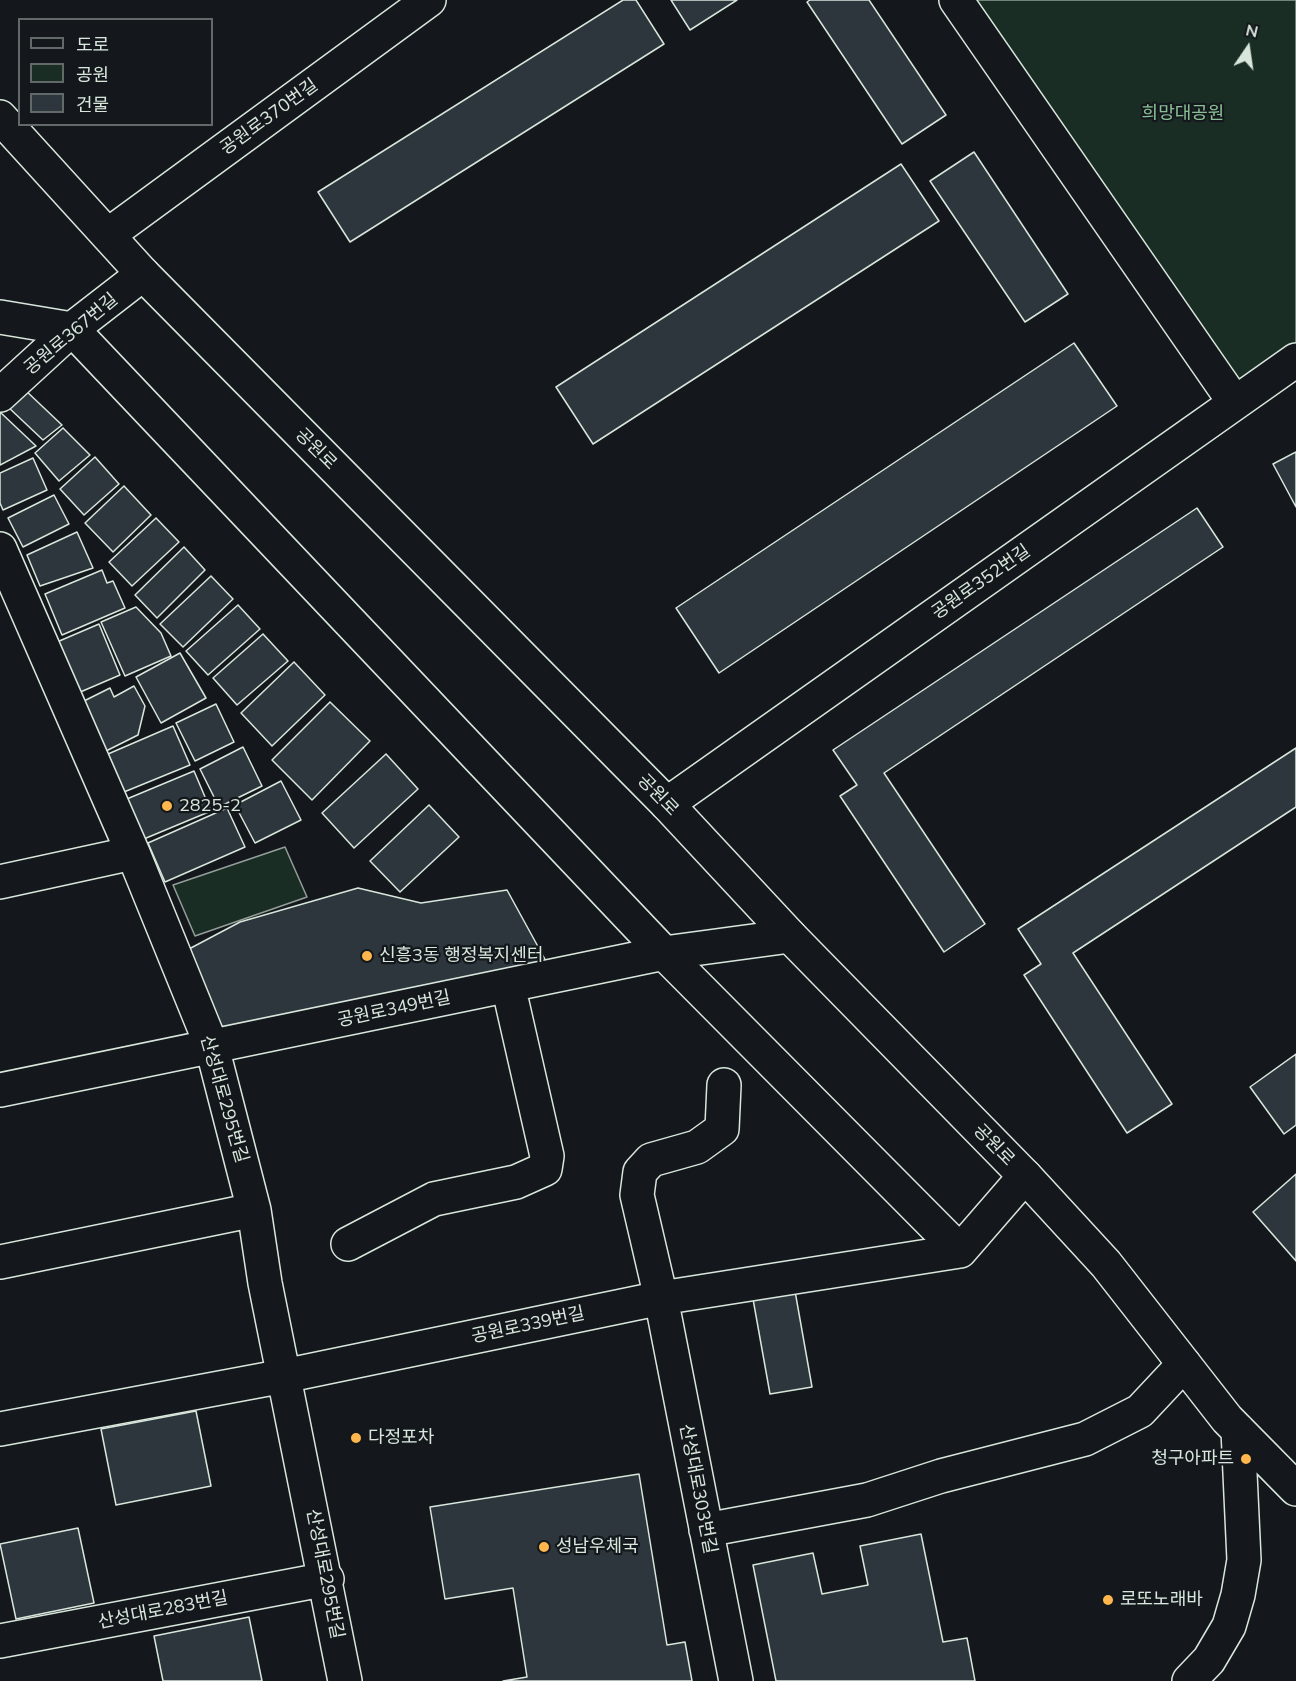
<!DOCTYPE html>
<html>
<head>
<meta charset="utf-8">
<style>
	body { margin:0 }
	#map { position:relative; width:1296px; height:1681px; overflow:hidden; background:#14181c; font-family:Mulish,"Noto Sans KR",sans-serif }
	canvas { display:block }
	.legend { position:absolute; left:18px; top:18px; width:195px; height:108px; box-sizing:border-box; background:#14181c; border:2px solid #626a69; margin:0; padding:8px 10px; list-style:none; font-size:18px; color:#d8e6dc }
	.legend li { display:flex; align-items:center; gap:12px; height:30px }
	.legend b { width:30px; border:2px solid #626a69 }
	.north { position:absolute; left:1218px; top:18px; width:60px; height:60px; -webkit-text-stroke:4px #14181c; paint-order:stroke; rotate:13deg; font-size:16px; font-weight:700; line-height:24px; text-align:center; color:#d8e6dc }
	.north::after { content:''; display:block; margin:auto; width:21px; height:27px; background:#d8e6dc; clip-path:polygon(50% 0,100% 100%,50% 72%,0 100%) }
</style>
</head>
<body>
<div id="map">
<canvas width="1296" height="1681"></canvas>
<ul class="legend">
<li><b style="height:8px;background:#14181c"></b>도로</li>
<li><b style="height:16px;background:#1a2d24"></b>공원</li>
<li><b style="height:16px;background:#2c363c"></b>건물</li>
</ul>
<div class="north">N</div>
</div>
<script>
const ctx = document.querySelector('canvas').getContext('2d');
ctx.lineJoin = 'round';
function fill(path, color) { ctx.fillStyle = color; ctx.fill(path, 'evenodd'); }
const poly = rows => new Path2D(rows.map(r => 'M' + r).join(''));
function strokePath(path, color, width, dash) { ctx.strokeStyle = color; ctx.lineWidth = width; ctx.lineCap = dash ? 'butt' : 'round'; ctx.setLineDash(dash || []); ctx.stroke(path); }
function write(font, color, halo, rows, align = 'center') {
  ctx.font = font + ' Mulish,"Noto Sans KR",sans-serif'; ctx.lineWidth = 4.5; ctx.setLineDash([]); ctx.textBaseline = 'middle'; ctx.strokeStyle = halo; ctx.fillStyle = color; for (const [text, x, y, turn = 0] of rows) {
    ctx.save(); ctx.translate(x, y); ctx.rotate((+turn || 0) * Math.PI / 180); ctx.textAlign = isNaN(turn) ? turn : align; if (halo) ctx.strokeText(text, 0, 0); ctx.fillText(text, 0, 0); ctx.restore();
  }
}
const green = poly([
	[964,0,1296,0,1296,350,1237,391,964,0],
	[285,847,307,897,195,936,173,885,285,847]
]);
fill(green, '#1a2d24');
strokePath(green, '#939e99', 1.5);
const building = poly([
	[623,0,636,0,664,44,350,242,318,192,623,0],
	[671,0,737,0,690,30,671,0],
	[810,0,869,0,946,115,902,144,807,2,810,0],
	[974,152,1068,294,1025,322,930,181,974,152],
	[901,164,939,221,593,444,556,387,901,164],
	[1074,343,1117,406,719,673,676,608,1074,343],
	[24,389,62,425,43,440,7,406,24,389],
	[0,412,36,446,0,465,0,412],
	[63,428,90,455,59,481,35,453,63,428],
	[1296,452,1296,507,1273,464,1296,452],
	[95,457,119,484,84,515,60,489,95,457],
	[33,458,47,490,3,510,0,503,0,473,33,458],
	[124,486,151,515,113,552,85,523,124,486],
	[54,495,69,524,23,547,8,518,54,495],
	[1197,508,1223,547,884,773,985,924,944,952,840,796,857,785,833,750,1197,508],
	[156,518,179,542,132,586,109,562,156,518],
	[77,532,93,568,40,586,27,555,77,532],
	[184,547,205,570,157,618,135,595,184,547],
	[102,570,107,583,113,581,125,608,62,635,45,594,102,570],
	[211,576,233,599,183,647,160,624,211,576],
	[238,605,260,629,208,675,186,651,238,605],
	[136,607,161,633,171,656,125,676,101,622,136,607],
	[99,624,120,675,78,693,57,642,99,624],
	[263,634,288,661,237,705,213,678,263,634],
	[180,653,206,698,161,723,136,677,180,653],
	[294,662,325,695,272,746,241,713,294,662],
	[134,686,145,706,138,735,106,751,82,702,110,688,114,697,134,686],
	[330,702,370,741,312,800,272,760,330,702],
	[216,704,234,742,195,761,176,723,216,704],
	[173,726,190,765,124,792,108,754,173,726],
	[243,747,262,786,219,807,200,769,243,747],
	[1296,748,1296,807,1073,953,1172,1104,1127,1133,1024,975,1041,964,1018,929,1296,748],
	[386,754,418,789,354,848,322,813,386,754],
	[194,771,211,811,139,841,122,801,194,771],
	[281,781,301,820,255,843,235,805,281,781],
	[429,805,459,837,400,892,370,861,429,805],
	[227,808,245,847,165,882,148,843,227,808],
	[358,888,421,903,507,890,547,963,207,1031,189,949,240,922,358,888],
	[1296,1054,1296,1125,1284,1134,1250,1087,1296,1054],
	[1296,1174,1296,1261,1253,1212,1296,1174],
	[795,1291,812,1387,770,1394,753,1299,795,1291],
	[196,1411,211,1486,116,1505,101,1429,196,1411],
	[639,1474,667,1645,685,1642,692,1681,503,1681,527,1677,513,1588,445,1599,430,1507,639,1474],
	[78,1528,94,1603,16,1619,0,1544,78,1528],
	[921,1534,943,1642,967,1638,975,1681,776,1681,753,1565,813,1553,822,1594,868,1585,860,1546,921,1534],
	[249,1617,262,1681,163,1681,154,1636,249,1617]
]);
fill(building, '#2c363c');
strokePath(building, '#d8e6dc', 1.5);
const minor = poly([
	[956,0,1235,403],
	[108,235,429,0],
	[0,317,72,329,664,953,960,1251],
	[0,395,72,329,143,274],
	[0,549,133,853,212,1047,254,1210,265,1283,345,1681],
	[667,804,1296,360],
	[0,882,133,853],
	[724,1085,722,1129,697,1147,651,1160,640,1172,637,1195,661,1298,736,1681],
	[0,1090,664,953,790,936],
	[348,1244,434,1199,516,1182,545,1169,547,1156,508,985],
	[0,1262,254,1210],
	[0,1429,284,1376,661,1298,960,1251,1025,1176],
	[706,1530,867,1500,941,1476,1085,1439,1140,1411,1184,1364],
	[0,1641,327,1579]
]);
const major = poly([
	[0,117,143,274,667,804,790,936,1025,1176,1106,1264,1227,1419,1296,1489],
	[1189,1681,1209,1660,1229,1626,1238,1595,1244,1560,1238,1430]
]);
strokePath(minor, '#d8e6dc', 36);
strokePath(major, '#d8e6dc', 36);
strokePath(minor, '#14181c', 33);
strokePath(major, '#14181c', 33);
for (const [x, y, r, color] of [
	[167,806,6,"#ffb74d"],
	[367,956,6,"#ffb74d"],
	[356,1438,6,"#ffb74d"],
	[1246,1459,6,"#ffb74d"],
	[544,1547,6,"#ffb74d"],
	[1108,1600,6,"#ffb74d"]
]) { const dot = new Path2D(); dot.arc(x, y, r, 0, 2 * Math.PI); ctx.fillStyle = color; ctx.fill(dot); strokePath(dot, '#14181c', 2); }
write('18px', '#8ac095', '#14181c', [
	["희망대공원",1183,114]
]);
write('18px', '#d8e6dc', '#14181c', [
	["공원로370번길",269,117,-36],
	["공원로367번길",71,334,-40],
	["공원로",316,449,45],
	["공원로352번길",981,582,-35],
	["공원로",658,795,46],
	["공원로349번길",394,1009,-12],
	["산성대로295번길",224,1099,74],
	["공원로",994,1145,46],
	["공원로339번길",528,1325,-12],
	["산성대로303번길",698,1489,79],
	["산성대로295번길",325,1574,79],
	["산성대로283번길",163,1610,-11]
]);
write('18px', '#d8e6dc', '#14181c', [
	["2825-2",179,806],
	["신흥3동 행정복지센터",379,956],
	["다정포차",368,1438],
	["청구아파트",1234,1459,"right"],
	["성남우체국",556,1547],
	["로또노래바",1120,1600]
], 'left');
</script>
</body>
</html>
